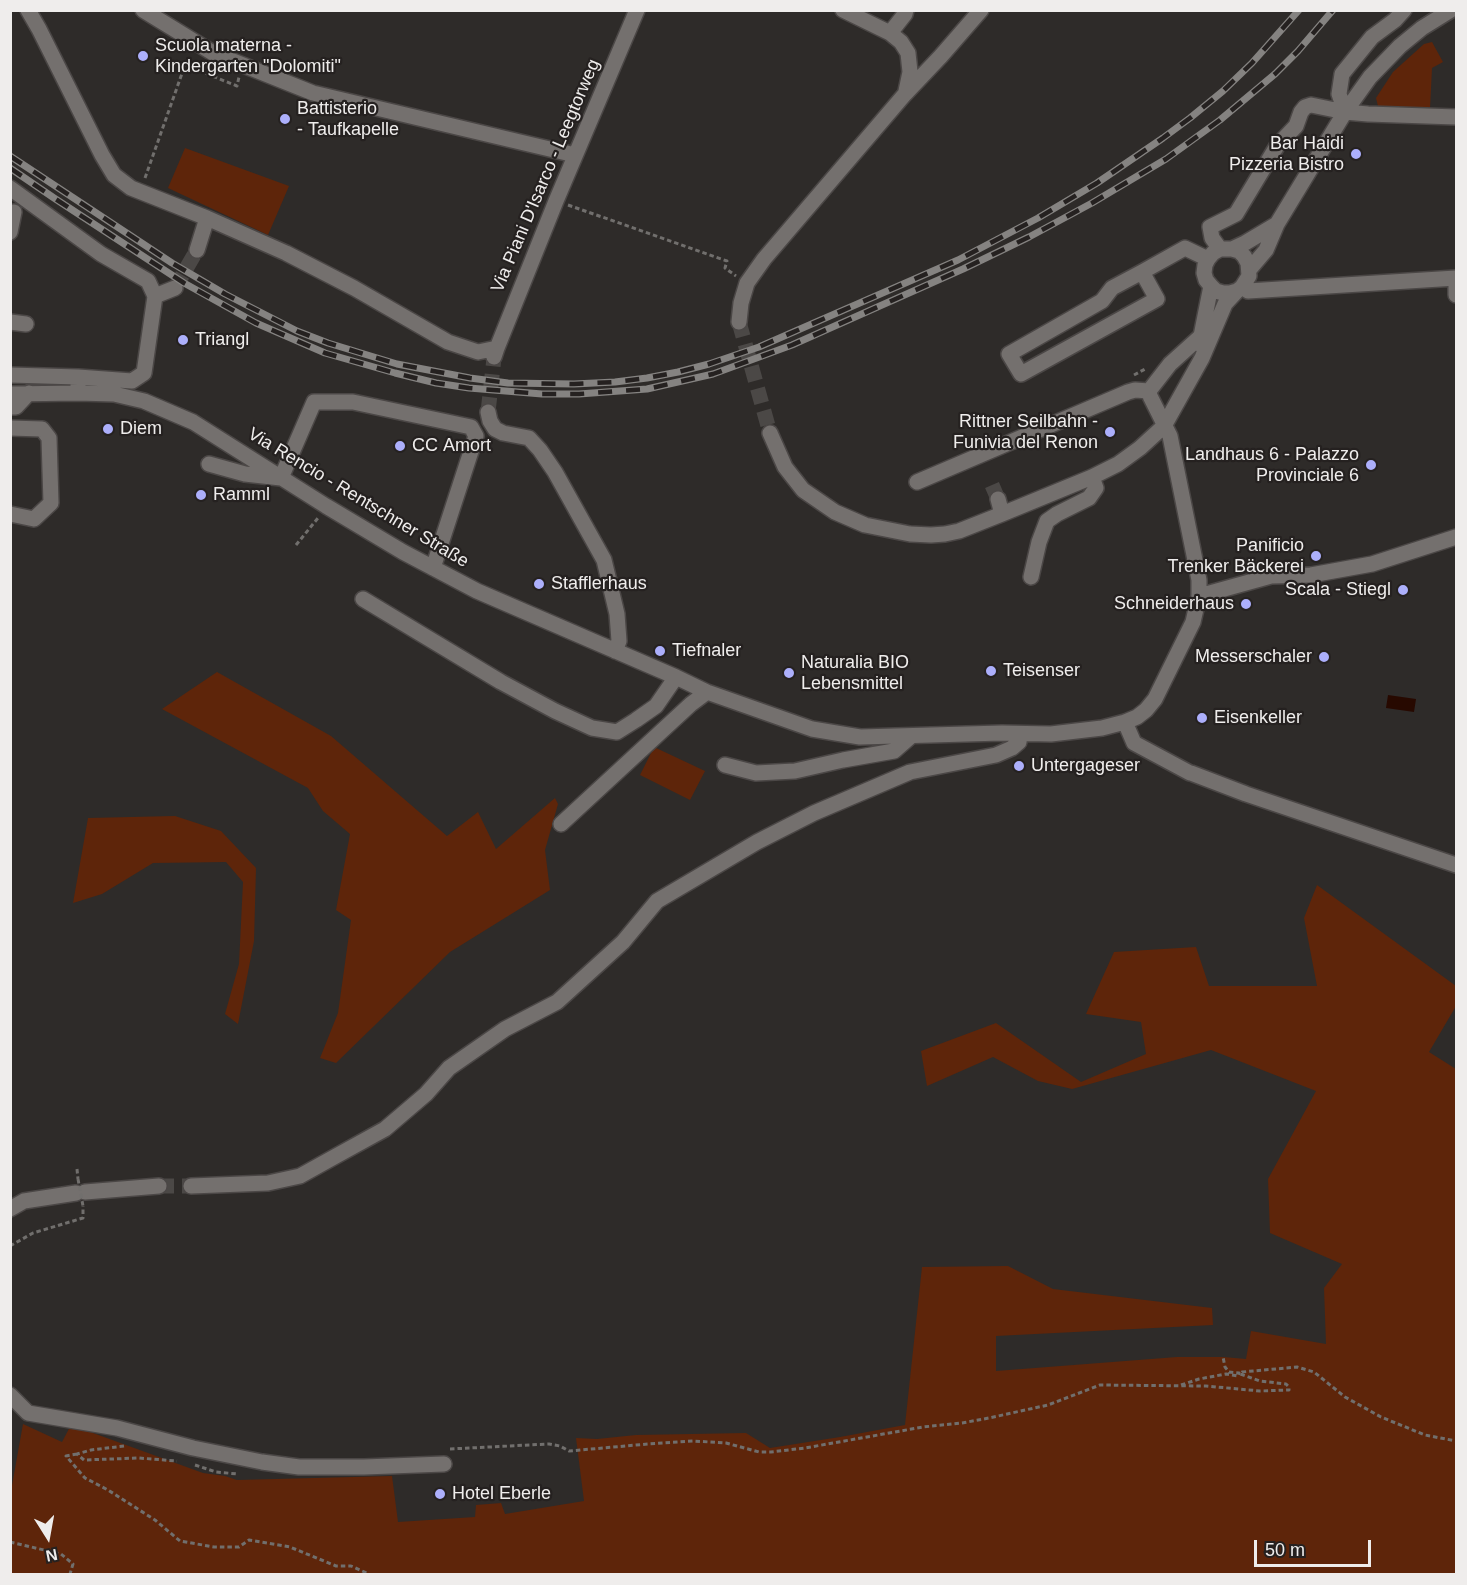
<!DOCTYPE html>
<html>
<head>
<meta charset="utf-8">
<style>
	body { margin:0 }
	#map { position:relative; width:1467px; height:1585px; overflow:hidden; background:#2e2b29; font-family:Arial,sans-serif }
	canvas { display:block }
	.frame { position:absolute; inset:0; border:12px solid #efedec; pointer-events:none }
	.north { position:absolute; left:18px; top:1507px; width:60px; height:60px; -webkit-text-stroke:4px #252120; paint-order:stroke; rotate:169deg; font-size:16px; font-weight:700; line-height:24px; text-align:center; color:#efedec }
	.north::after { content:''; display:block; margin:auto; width:21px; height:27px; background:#efedec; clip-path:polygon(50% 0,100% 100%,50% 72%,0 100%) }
	.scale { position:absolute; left:1254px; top:1540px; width:117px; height:27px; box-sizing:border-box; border:3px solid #efedec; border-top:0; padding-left:8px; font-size:18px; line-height:21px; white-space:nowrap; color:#efedec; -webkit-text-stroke:4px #252120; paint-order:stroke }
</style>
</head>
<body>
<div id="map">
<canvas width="1467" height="1585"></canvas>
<div class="frame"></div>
<div class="north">N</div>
<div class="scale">50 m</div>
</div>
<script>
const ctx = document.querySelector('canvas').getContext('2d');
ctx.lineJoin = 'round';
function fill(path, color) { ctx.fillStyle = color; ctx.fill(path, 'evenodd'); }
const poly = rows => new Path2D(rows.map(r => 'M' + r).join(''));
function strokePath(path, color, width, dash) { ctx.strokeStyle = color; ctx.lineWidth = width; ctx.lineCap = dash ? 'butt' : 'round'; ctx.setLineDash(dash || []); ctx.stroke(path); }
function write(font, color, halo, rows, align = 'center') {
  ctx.font = font + ' Arial,sans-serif'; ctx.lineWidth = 4.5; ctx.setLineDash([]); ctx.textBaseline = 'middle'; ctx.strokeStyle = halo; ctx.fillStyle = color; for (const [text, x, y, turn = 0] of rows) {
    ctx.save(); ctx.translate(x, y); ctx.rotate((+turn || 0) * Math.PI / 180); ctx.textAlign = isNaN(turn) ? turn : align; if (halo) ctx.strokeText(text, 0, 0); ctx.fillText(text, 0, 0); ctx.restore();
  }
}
fill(poly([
	[1432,42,1443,62,1432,68,1430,109,1378,106,1376,98,1393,72,1424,44],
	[185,148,289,186,268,235,168,188],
	[217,672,331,736,447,836,478,812,496,849,555,798,558,804,545,850,550,890,450,952,336,1063,320,1058,338,1013,351,920,336,910,350,834,323,811,308,788,162,709],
	[654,747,705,771,690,800,640,775],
	[175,816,221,831,256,868,254,941,238,1024,225,1014,239,964,243,882,226,862,153,863,102,894,73,903,88,818],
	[1317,885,1456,986,1456,1006,1429,1052,1456,1069,1456,1574,11,1574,11,1491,23,1424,62,1442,71,1425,203,1473,225,1476,237,1480,392,1476,398,1522,475,1517,476,1505,501,1503,505,1514,584,1501,576,1438,597,1439,636,1435,746,1433,770,1448,840,1437,905,1425,922,1267,1008,1266,1053,1289,1212,1308,1213,1325,996,1336,996,1371,1177,1357,1223,1357,1246,1359,1251,1331,1326,1344,1324,1288,1342,1264,1270,1233,1268,1179,1316,1091,1211,1050,1072,1089,1038,1081,993,1057,927,1086,921,1051,996,1023,1081,1082,1146,1054,1141,1022,1086,1014,1114,952,1196,947,1209,986,1317,986,1304,918]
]), '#5e250a');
fill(poly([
	[1388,695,1416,699,1414,712,1386,708]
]), '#270900');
strokePath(poly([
	[175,288,197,250],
	[739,322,770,433],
	[488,412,494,358],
	[992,485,998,499],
	[159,1186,191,1186]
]), '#4b4846', 15, [15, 8]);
const minor = poly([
	[28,10,39,29,102,155,114,175,131,188,207,218,286,253,354,288,448,342,478,352,497,348],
	[143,10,213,53,313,93,575,155],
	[843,10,890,33,901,42,908,53,910,72,906,91],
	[890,33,905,14,906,10],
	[1345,112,1339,94,1342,74,1372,37,1395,20,1404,10],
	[10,188,101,254,148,281,155,296,144,373,132,381,78,377],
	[10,232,14,212],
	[1220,249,1212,238,1210,227,1236,214,1277,146,1296,126,1301,112,1305,107,1311,105,1345,112,1368,114,1456,117],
	[197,250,207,218],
	[1249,270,1266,250,1277,224,1345,112,1370,77,1400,46,1422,28,1451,10],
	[1142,272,1157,299,1021,374,1009,354,1102,301,1112,288,1142,272,1185,248,1208,259],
	[1456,278,1456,295],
	[1242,287,1248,291,1456,278],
	[1237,291,1230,293,1223,293,1216,291,1211,286,1206,280,1204,273,1205,265,1208,259,1213,253,1220,249,1232,249,1245,243,1277,224],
	[155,296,175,288],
	[10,322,26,324],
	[739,322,741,303,747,283,764,259,905,94,941,56,981,10],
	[1202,346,1201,336,1211,286],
	[494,357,497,348,556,201,637,10],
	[10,375,78,377,78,387],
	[10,394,78,393,114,394,144,401,193,422,326,506,403,552,477,591,676,677,707,692,812,729,860,737,1002,733,1051,734,1102,728,1125,722,1137,717,1146,710,1155,699,1193,622,1199,596,1199,580,1170,436,1150,396,1149,391,1170,364,1201,336],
	[10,407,16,407,29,393],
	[488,412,490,421,495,429,503,433,529,438,540,450,555,472,604,560,617,614,619,641,615,651],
	[10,428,42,429,49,438,51,503,34,519,10,514],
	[770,433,785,467,803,490,835,512,865,525,910,534,931,535,945,534,959,531,1002,514,1092,477,1118,464,1140,448,1164,426,1202,358,1225,304,1237,291,1242,287,1249,276,1248,263,1244,256,1239,251,1232,249],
	[209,464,245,474,281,478,314,402,353,402,471,427,476,436,433,568],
	[917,482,1128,392,1135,390,1149,391],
	[998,499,1002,514],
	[1031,577,1039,542,1047,521,1057,514,1089,498,1096,488,1092,477],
	[1199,596,1271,576,1311,575,1372,564,1456,537],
	[363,599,501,682,555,711,592,728,617,732,636,720,656,706,676,677],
	[1125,722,1134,743,1190,773],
	[725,765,756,773,795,771,843,760,894,751,910,737],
	[1191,773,1246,794,1456,865],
	[561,824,691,704,707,692],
	[191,1186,268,1183,300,1176,336,1156,385,1129,426,1094,449,1068,505,1029,557,1002,623,942,657,901,757,842,814,813,910,772,996,755,1012,748,1019,742,1020,734],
	[85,1192,159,1186],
	[10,1209,24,1201,76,1193],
	[10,1395,28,1413,117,1428,193,1448,262,1462,299,1467,364,1467,444,1464]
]);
strokePath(minor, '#4b4746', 18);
strokePath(poly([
	[145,178,185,65,237,86,239,77],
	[568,205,727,261,725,268,736,276],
	[1134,375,1147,368],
	[296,545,318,518],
	[77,1169,78,1179],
	[10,1246,33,1233,83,1218,83,1206],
	[1181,1385,1199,1379,1226,1374,1238,1376,1239,1373,1229,1372,1225,1367,1223,1357],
	[124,1446,91,1450,77,1454,84,1460,139,1458,177,1461],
	[450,1449,549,1444,560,1446,569,1451,648,1444,693,1441,726,1443,759,1452,771,1452,805,1448,923,1427,962,1423,989,1418,1048,1405,1100,1385,1206,1386,1260,1391,1289,1390,1289,1387,1286,1384,1260,1381,1240,1374,1242,1372,1297,1367,1314,1372,1345,1397,1381,1417,1425,1435,1456,1441],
	[77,1454,66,1456,85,1478,108,1490,155,1520,180,1541,214,1547,239,1547,249,1540,290,1547,336,1566,351,1566,369,1574],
	[195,1465,216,1472,238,1474],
	[10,1542,61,1554,73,1564,70,1574]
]), '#716f6d', 3, [4.5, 3]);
strokePath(minor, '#74706e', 15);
const rail = poly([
	[10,156,172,263,225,294,297,331,328,343,397,364,470,378,508,383,574,384,615,382,647,378,678,372,709,364,759,347,958,260,1038,218,1097,183,1163,138,1190,118,1223,91,1252,63,1299,10],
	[10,168,54,198,184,283,256,323,325,353,395,373,436,383,469,388,542,394,579,394,647,389,713,374,792,345,963,269,1029,237,1092,203,1166,159,1220,120,1275,74,1298,51,1333,10]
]);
strokePath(rail, '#858381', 7);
strokePath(rail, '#252120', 4.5, [14]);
strokePath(poly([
	[78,1179,83,1206]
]), '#716f6d', 3, [4.5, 3]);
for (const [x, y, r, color] of [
	[143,56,6,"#acaffb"],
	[285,119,6,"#acaffb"],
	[1356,154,6,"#acaffb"],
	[183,340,6,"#acaffb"],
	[108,429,6,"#acaffb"],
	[1110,432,6,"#acaffb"],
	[400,446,6,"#acaffb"],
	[1371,465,6,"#acaffb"],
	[201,495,6,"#acaffb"],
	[1316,556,6,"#acaffb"],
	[539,584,6,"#acaffb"],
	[1403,590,6,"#acaffb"],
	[1246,604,6,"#acaffb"],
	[660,651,6,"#acaffb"],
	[1324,657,6,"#acaffb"],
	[991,671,6,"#acaffb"],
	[789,673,6,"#acaffb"],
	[1202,718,6,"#acaffb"],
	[1019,766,6,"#acaffb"],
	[440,1494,6,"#acaffb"]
]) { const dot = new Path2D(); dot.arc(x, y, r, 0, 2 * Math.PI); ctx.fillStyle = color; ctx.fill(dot); strokePath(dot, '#252120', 2); }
write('18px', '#efedec', '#252120', [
	["Scuola materna -",155,46],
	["Kindergarten \"Dolomiti\"",155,67],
	["Battisterio",297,109],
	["- Taufkapelle",297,130],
	["Bar Haidi",1344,144,"right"],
	["Pizzeria Bistro",1344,165,"right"],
	["Triangl",195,340],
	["Rittner Seilbahn -",1098,422,"right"],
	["Funivia del Renon",1098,443,"right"],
	["Diem",120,429],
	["CC Amort",412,446],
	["Landhaus 6 - Palazzo",1359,455,"right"],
	["Provinciale 6",1359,476,"right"],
	["Ramml",213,495],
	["Panificio",1304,546,"right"],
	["Trenker Bäckerei",1304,567,"right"],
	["Stafflerhaus",551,584],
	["Scala - Stiegl",1391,590,"right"],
	["Schneiderhaus",1234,604,"right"],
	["Tiefnaler",672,651],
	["Messerschaler",1312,657,"right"],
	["Naturalia BIO",801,663],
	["Lebensmittel",801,684],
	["Teisenser",1003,671],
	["Eisenkeller",1214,718],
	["Untergageser",1031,766],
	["Hotel Eberle",452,1494]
], 'left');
write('18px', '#efedec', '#252120', [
	["Via Piani D'Isarco - Leegtorweg",546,176,-67],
	["Via Rencio - Rentschner Straße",358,498,31]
]);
</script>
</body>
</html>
